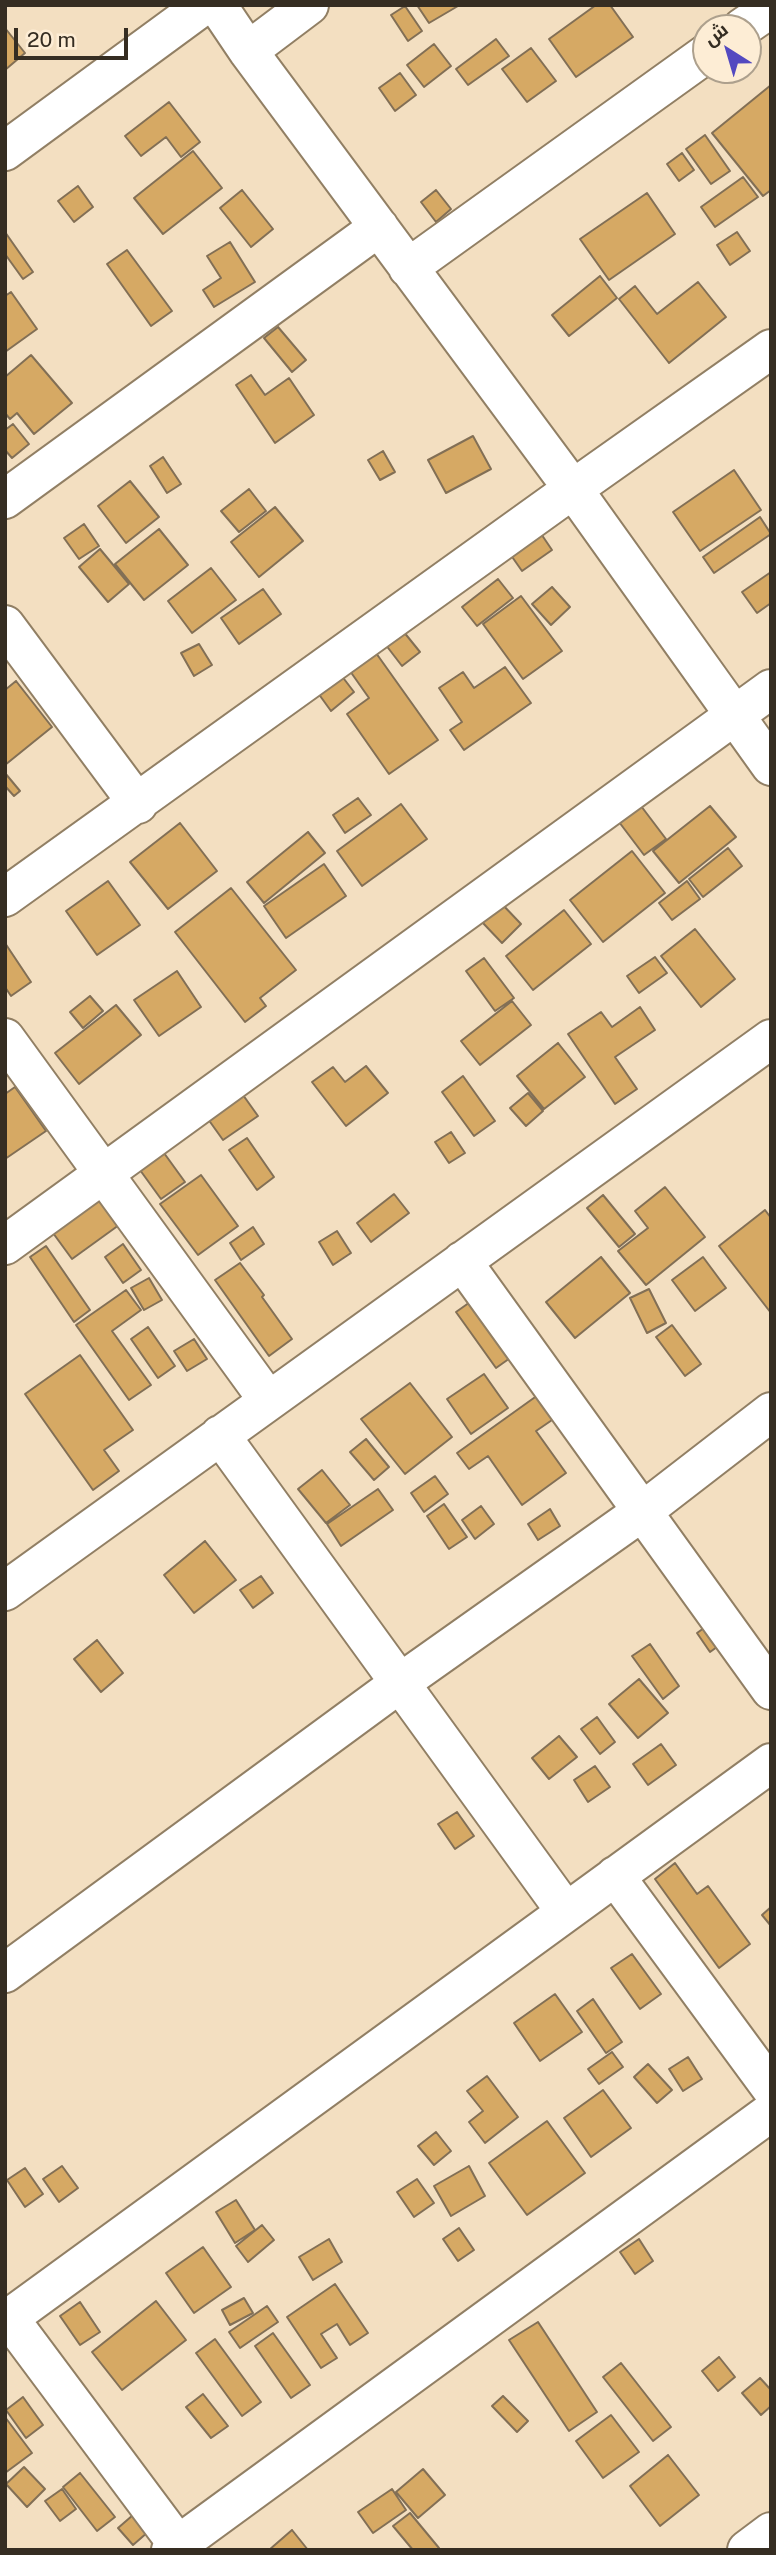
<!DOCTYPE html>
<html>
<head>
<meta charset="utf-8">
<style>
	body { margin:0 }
	#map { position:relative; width:776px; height:2555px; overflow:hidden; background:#f3dfc1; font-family:"Public Sans",Cairo,sans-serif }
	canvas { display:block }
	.frame { position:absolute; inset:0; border:7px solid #352d22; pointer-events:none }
	.north { position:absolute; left:692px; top:14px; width:70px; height:70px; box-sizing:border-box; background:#fdedd5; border:2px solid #ada08d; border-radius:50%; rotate:323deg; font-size:19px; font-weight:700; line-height:28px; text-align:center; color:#352d22 }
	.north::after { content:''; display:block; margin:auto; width:24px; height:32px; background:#5349c0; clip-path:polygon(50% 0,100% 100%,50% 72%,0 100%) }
	.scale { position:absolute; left:14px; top:28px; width:114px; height:32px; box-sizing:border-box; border:4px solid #352d22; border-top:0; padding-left:9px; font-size:21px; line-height:24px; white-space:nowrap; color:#352d22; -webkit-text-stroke:5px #fdedd5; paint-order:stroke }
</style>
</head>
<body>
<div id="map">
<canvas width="776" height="2555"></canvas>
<div class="frame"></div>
<div class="north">ش</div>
<div class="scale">20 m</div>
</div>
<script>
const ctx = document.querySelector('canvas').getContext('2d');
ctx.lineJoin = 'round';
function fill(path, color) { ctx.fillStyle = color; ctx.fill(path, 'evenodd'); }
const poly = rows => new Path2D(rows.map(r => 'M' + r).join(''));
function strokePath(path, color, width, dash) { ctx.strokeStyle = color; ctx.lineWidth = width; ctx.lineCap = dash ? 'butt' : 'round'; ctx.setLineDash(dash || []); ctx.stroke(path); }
const building = poly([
	[417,5,457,5,458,6,429,23,417,5],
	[596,5,610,5,633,37,576,77,549,39,596,5],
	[405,6,422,31,408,41,391,15,405,6],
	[5,28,25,53,5,70,5,28],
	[496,39,509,56,468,85,456,69,496,39],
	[434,44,451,66,424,87,407,65,434,44],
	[531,48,556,81,527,102,502,69,531,48],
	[400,73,416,95,395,111,379,88,400,73],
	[771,85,771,190,763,196,712,133,771,85],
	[169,102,200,142,181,157,166,137,141,156,125,136,169,102],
	[705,135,730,171,711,184,686,149,705,135],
	[193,151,222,188,163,234,134,198,193,151],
	[682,153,694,170,679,181,667,164,682,153],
	[743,177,758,197,715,227,701,207,743,177],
	[78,186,93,207,74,222,58,201,78,186],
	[242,190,273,229,251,247,220,208,242,190],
	[436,190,451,209,436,222,421,202,436,190],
	[647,193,675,234,609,280,580,239,647,193],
	[5,232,33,272,23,279,5,254,5,232],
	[737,232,750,251,730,265,717,245,737,232],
	[230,242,255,282,214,307,203,290,221,278,207,256,230,242],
	[127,250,172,311,151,326,107,264,127,250],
	[600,276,617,298,569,336,552,315,600,276],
	[698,282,726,317,669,363,619,299,635,286,657,314,698,282],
	[11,292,37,329,5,352,5,296,11,292],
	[278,327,306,360,292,372,264,338,278,327],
	[31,355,72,403,34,434,17,413,10,419,5,413,5,377,31,355],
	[251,375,265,395,289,378,314,415,275,443,236,385,251,375],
	[13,424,29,444,12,458,5,450,5,430,13,424],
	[473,436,491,469,446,493,428,460,473,436],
	[383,451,395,472,380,480,368,460,383,451],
	[163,457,181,484,167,493,150,466,163,457],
	[734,470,761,510,700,551,673,512,734,470],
	[130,481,159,517,126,543,98,506,130,481],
	[249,489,266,511,239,532,221,511,249,489],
	[275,507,303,541,259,577,231,542,275,507],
	[760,517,771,534,714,573,703,557,760,517],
	[531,519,552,550,522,571,501,541,531,519],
	[84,524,99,546,79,559,64,538,84,524],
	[159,529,188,565,144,600,115,564,159,529],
	[100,549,129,584,108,602,79,567,100,549],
	[211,568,236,600,192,633,168,601,211,568],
	[771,572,771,603,757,613,742,592,771,572],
	[498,579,513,598,477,626,462,607,498,579],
	[552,587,570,607,551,625,532,604,552,587],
	[263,589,281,614,239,644,221,618,263,589],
	[521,596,562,651,523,679,483,624,521,596],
	[399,626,420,652,402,666,382,640,399,626],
	[199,644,212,665,194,676,181,653,199,644],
	[376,653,438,740,389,774,347,714,369,698,350,671,376,653],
	[505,667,531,703,464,750,450,730,462,722,439,688,463,672,474,688,505,667],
	[341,675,354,692,331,711,318,693,341,675],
	[16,681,52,727,5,765,5,690,16,681],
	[5,773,20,791,14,796,5,786,5,773],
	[358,798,371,815,345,833,333,815,358,798],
	[638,802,666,839,644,855,616,818,638,802],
	[401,804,427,839,362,886,337,851,401,804],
	[710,806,736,837,679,883,653,851,710,806],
	[180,823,217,871,168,909,130,862,180,823],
	[308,832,325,853,264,903,247,882,308,832],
	[728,848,742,866,703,897,689,879,728,848],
	[632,851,665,893,603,942,570,900,632,851],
	[324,864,346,896,286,938,264,906,324,864],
	[108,881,140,925,97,955,66,911,108,881],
	[687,881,700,899,672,920,659,903,687,881],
	[231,888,296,970,260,998,266,1006,245,1022,175,932,231,888],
	[501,903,521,924,502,943,482,922,501,903],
	[564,910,591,944,533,990,506,956,564,910],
	[695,929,735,979,701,1007,661,956,695,929],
	[5,943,31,982,11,996,5,987,5,943],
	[655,957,667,973,639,993,627,976,655,957],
	[484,958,514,998,495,1011,466,971,484,958],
	[177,971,201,1007,159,1036,134,1000,177,971],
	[90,996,103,1011,83,1028,70,1012,90,996],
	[512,1001,531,1025,480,1065,461,1041,512,1001],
	[116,1005,141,1035,79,1084,55,1053,116,1005],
	[640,1007,655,1030,615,1057,637,1089,615,1104,568,1034,601,1012,612,1027,640,1007],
	[558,1043,585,1077,544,1109,517,1076,558,1043],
	[366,1066,388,1093,346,1126,312,1082,333,1067,345,1082,366,1066],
	[463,1076,495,1121,474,1136,442,1092,463,1076],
	[15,1087,46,1131,5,1159,5,1094,15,1087],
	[528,1093,543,1111,526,1126,510,1108,528,1093],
	[243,1095,258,1116,223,1140,208,1119,243,1095],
	[451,1132,465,1153,449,1163,435,1142,451,1132],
	[247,1138,274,1177,257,1190,229,1150,247,1138],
	[164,1153,185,1182,161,1199,140,1170,164,1153],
	[201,1175,238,1226,198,1255,160,1204,201,1175],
	[665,1187,705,1237,646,1285,618,1251,648,1228,635,1211,665,1187],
	[394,1194,409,1213,371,1242,357,1223,394,1194],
	[603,1195,635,1234,619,1247,587,1208,603,1195],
	[100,1198,119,1225,72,1259,53,1233,100,1198],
	[765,1210,771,1218,771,1313,719,1246,765,1210],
	[253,1227,264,1244,241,1260,230,1243,253,1227],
	[337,1231,351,1253,333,1265,319,1242,337,1231],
	[123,1244,141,1270,123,1283,105,1257,123,1244],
	[46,1246,90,1310,74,1322,30,1257,46,1246],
	[601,1257,630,1293,575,1338,546,1302,601,1257],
	[703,1257,726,1288,695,1311,672,1280,703,1257],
	[240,1263,264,1295,262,1297,292,1339,269,1356,215,1280,240,1263],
	[149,1278,162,1300,144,1310,131,1288,149,1278],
	[649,1289,666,1323,647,1333,630,1298,649,1289],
	[126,1290,141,1310,112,1331,151,1385,129,1400,76,1325,126,1290],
	[480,1295,520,1351,496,1368,456,1312,480,1295],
	[672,1325,701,1364,685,1376,656,1337,672,1325],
	[148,1327,175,1366,158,1378,131,1339,148,1327],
	[194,1339,207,1359,187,1371,174,1351,194,1339],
	[80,1355,133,1430,104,1450,119,1471,93,1490,25,1394,80,1355],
	[484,1374,508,1408,471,1434,447,1399,484,1374],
	[410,1383,452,1437,405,1474,361,1419,410,1383],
	[538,1395,555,1418,536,1431,566,1473,522,1505,488,1456,469,1469,457,1453,538,1395],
	[366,1439,389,1467,374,1480,350,1452,366,1439],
	[322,1470,350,1505,326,1523,298,1489,322,1470],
	[435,1476,448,1494,424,1512,411,1493,435,1476],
	[378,1489,393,1510,341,1546,327,1524,378,1489],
	[444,1504,467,1537,449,1549,427,1516,444,1504],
	[481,1506,494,1524,475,1539,462,1520,481,1506],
	[550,1509,560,1526,538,1540,528,1524,550,1509],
	[205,1541,236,1580,194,1613,164,1575,205,1541],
	[261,1576,273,1593,253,1608,240,1590,261,1576],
	[715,1620,728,1639,710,1652,697,1633,715,1620],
	[97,1640,123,1673,101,1692,74,1659,97,1640],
	[650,1644,679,1686,663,1699,632,1656,650,1644],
	[639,1679,668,1713,638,1738,609,1704,639,1679],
	[597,1717,615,1742,600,1754,581,1729,597,1717],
	[559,1736,577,1757,549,1779,532,1758,559,1736],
	[661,1744,676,1765,648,1785,633,1764,661,1744],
	[595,1766,610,1787,588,1802,574,1780,595,1766],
	[457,1812,474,1836,455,1849,438,1824,457,1812],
	[675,1863,697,1894,708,1886,750,1944,719,1968,655,1879,675,1863],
	[771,1907,771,1926,762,1915,771,1907],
	[632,1954,661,1994,640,2009,611,1968,632,1954],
	[555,1994,582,2032,540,2061,514,2023,555,1994],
	[593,1999,622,2042,606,2053,577,2011,593,1999],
	[612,2052,623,2067,599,2084,588,2069,612,2052],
	[688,2057,702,2079,683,2091,669,2069,688,2057],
	[648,2064,672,2090,657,2103,634,2077,648,2064],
	[487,2076,518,2117,485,2143,469,2122,483,2111,467,2091,487,2076],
	[603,2090,631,2128,591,2157,564,2118,603,2090],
	[547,2121,585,2173,527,2215,489,2163,547,2121],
	[436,2132,451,2151,434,2165,418,2146,436,2132],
	[62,2166,78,2188,59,2202,43,2179,62,2166],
	[469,2166,485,2196,451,2216,434,2186,469,2166],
	[25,2168,43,2194,25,2207,7,2180,25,2168],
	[417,2179,434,2203,414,2217,397,2192,417,2179],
	[236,2200,255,2230,235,2243,216,2212,236,2200],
	[262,2225,274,2240,248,2262,236,2246,262,2225],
	[459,2228,474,2250,458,2261,443,2239,459,2228],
	[329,2239,342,2262,313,2280,299,2257,329,2239],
	[639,2239,653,2261,635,2274,620,2252,639,2239],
	[203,2247,231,2287,194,2313,166,2273,203,2247],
	[335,2284,368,2333,350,2345,337,2324,321,2334,337,2358,321,2368,287,2317,335,2284],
	[244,2298,253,2313,230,2325,222,2310,244,2298],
	[156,2301,186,2340,122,2390,92,2352,156,2301],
	[80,2302,100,2332,80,2345,60,2316,80,2302],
	[267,2306,278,2322,240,2348,229,2332,267,2306],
	[538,2322,597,2412,569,2431,509,2340,538,2322],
	[273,2333,310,2385,291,2398,255,2346,273,2333],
	[215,2339,261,2402,242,2416,196,2353,215,2339],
	[719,2357,735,2377,718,2391,702,2371,719,2357],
	[621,2363,671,2427,653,2441,603,2377,621,2363],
	[760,2378,771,2390,771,2406,761,2415,742,2393,760,2378],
	[203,2394,228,2426,211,2438,186,2407,203,2394],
	[503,2396,528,2421,517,2432,492,2406,503,2396],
	[23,2397,43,2425,26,2438,6,2410,23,2397],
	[611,2415,639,2452,603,2478,576,2441,611,2415],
	[5,2417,32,2453,5,2473,5,2417],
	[668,2455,699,2495,660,2526,630,2486,668,2455],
	[24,2467,45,2489,27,2507,6,2484,24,2467],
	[423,2469,445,2495,418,2518,396,2492,423,2469],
	[80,2473,115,2517,97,2531,63,2487,80,2473],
	[62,2489,76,2509,60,2521,45,2501,62,2489],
	[392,2489,406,2510,373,2533,358,2512,392,2489],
	[410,2513,439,2548,436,2550,413,2550,393,2526,410,2513],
	[133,2515,148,2532,133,2545,118,2528,133,2515],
	[292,2530,308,2550,269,2550,292,2530]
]);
fill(building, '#d6a964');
strokePath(building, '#826f55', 2);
const minor = poly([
	[217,5,248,51,573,489,771,766],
	[742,28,771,8],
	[248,51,309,5],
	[5,151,204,5],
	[408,268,706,54],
	[5,499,379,227],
	[5,625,138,804],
	[5,897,573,489,771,349],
	[5,1038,268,1400],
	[5,1245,771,689],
	[462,1261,771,1690],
	[220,1435,566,1912],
	[5,1591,771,1039],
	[615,1876,771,2088],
	[5,1973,400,1683,643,1511,771,1412],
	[9,2318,182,2550],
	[5,2321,771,1763],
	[171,2550,771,2112],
	[747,2550,771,2532]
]);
strokePath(minor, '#917f64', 42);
strokePath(minor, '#fff', 38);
</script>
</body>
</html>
